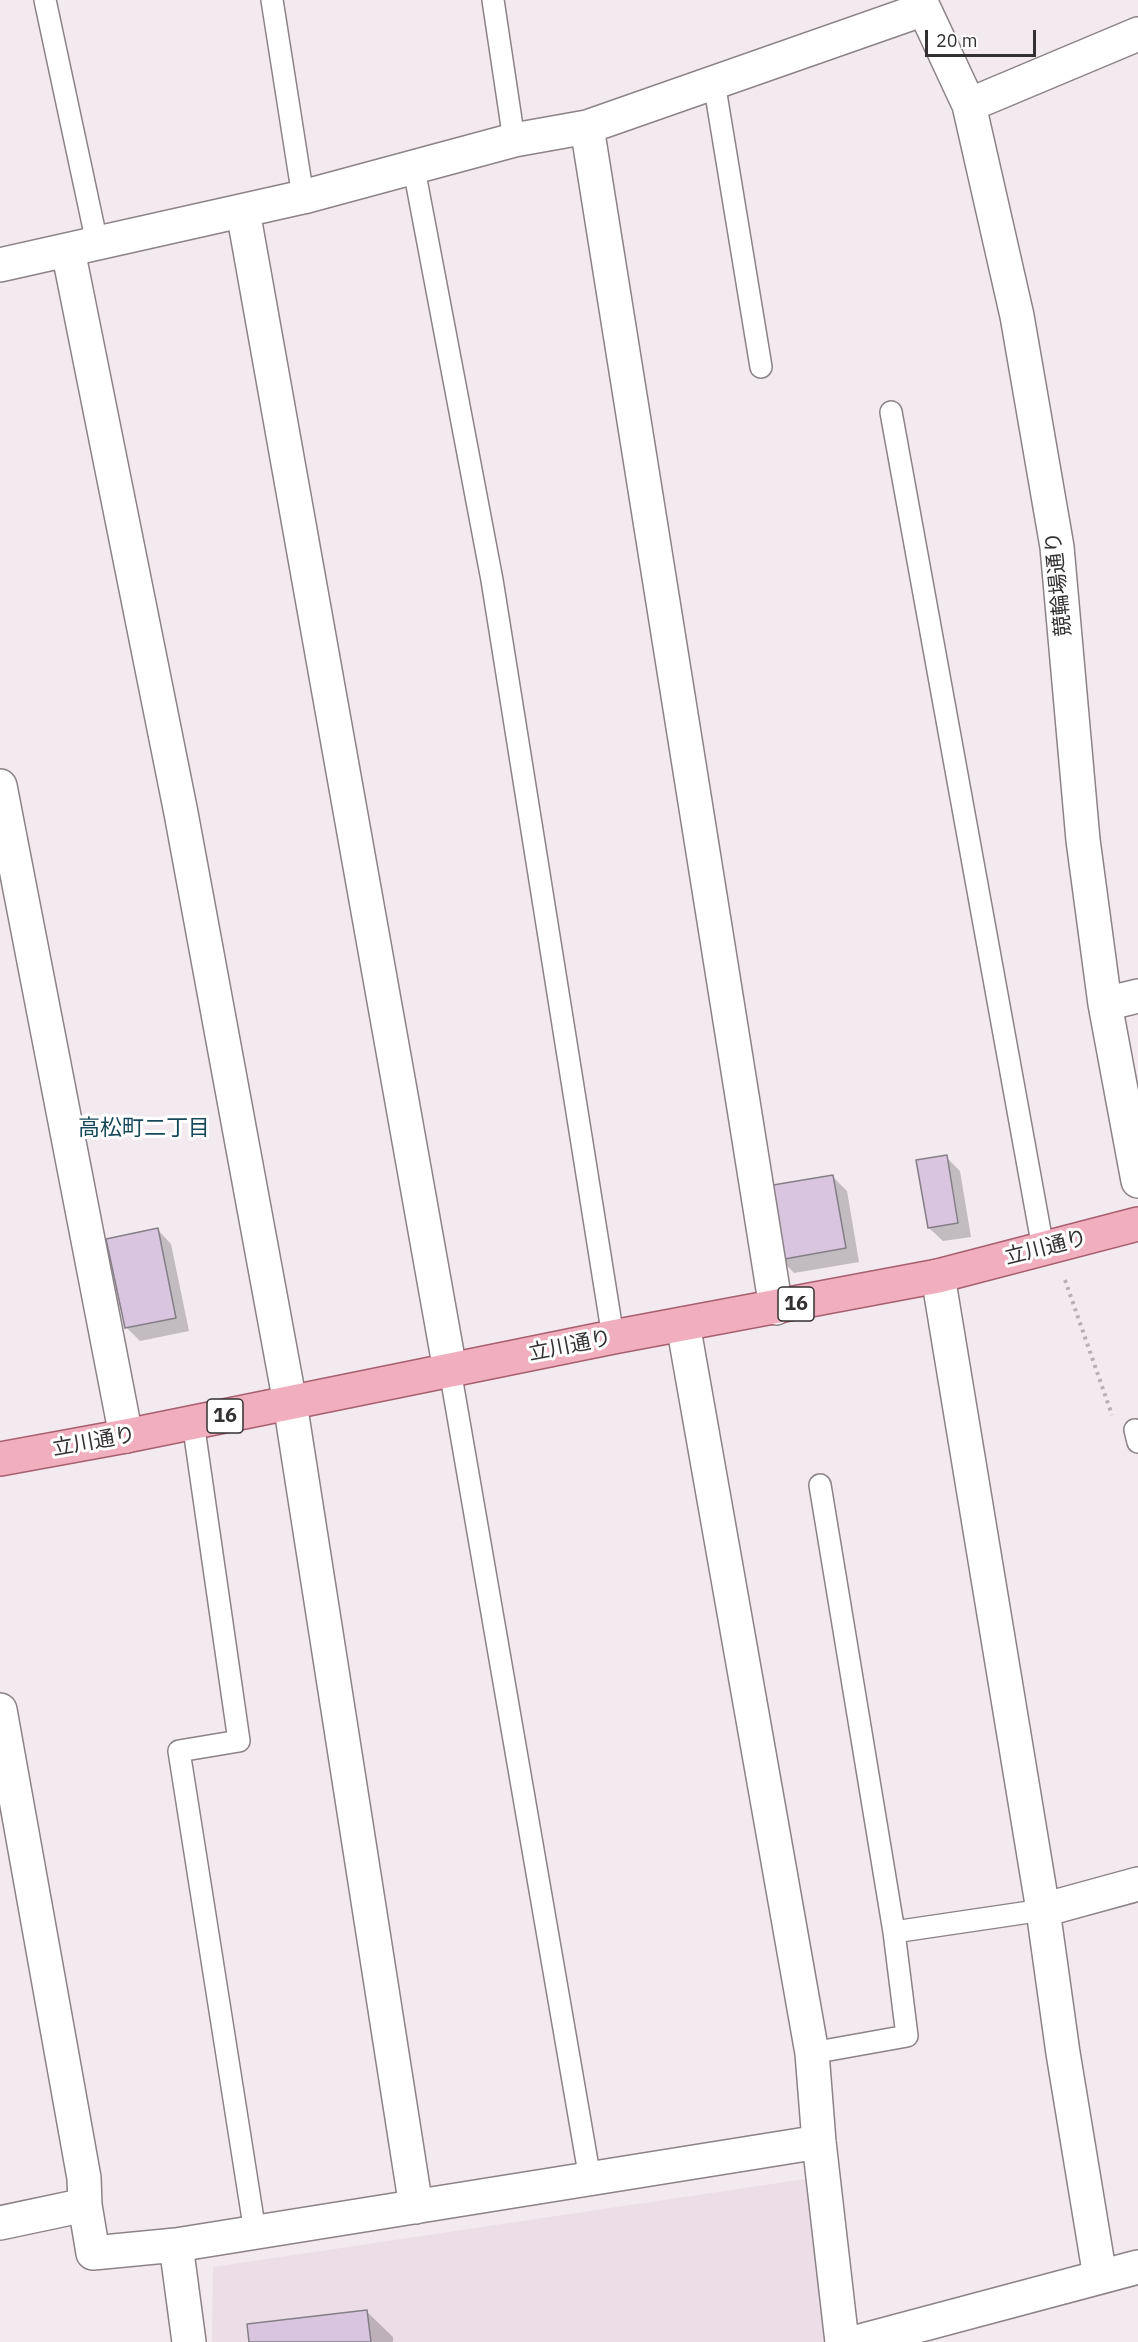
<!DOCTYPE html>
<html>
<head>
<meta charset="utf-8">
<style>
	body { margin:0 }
	#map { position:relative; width:1138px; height:2342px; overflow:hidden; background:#f3eaef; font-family:"IBM Plex Sans",sans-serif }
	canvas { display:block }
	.scale { position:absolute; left:925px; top:30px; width:111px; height:27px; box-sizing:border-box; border:3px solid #333032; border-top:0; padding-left:8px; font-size:18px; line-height:21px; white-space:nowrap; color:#333032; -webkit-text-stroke:4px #fff; paint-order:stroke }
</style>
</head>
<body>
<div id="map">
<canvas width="1138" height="2342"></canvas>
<div class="scale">20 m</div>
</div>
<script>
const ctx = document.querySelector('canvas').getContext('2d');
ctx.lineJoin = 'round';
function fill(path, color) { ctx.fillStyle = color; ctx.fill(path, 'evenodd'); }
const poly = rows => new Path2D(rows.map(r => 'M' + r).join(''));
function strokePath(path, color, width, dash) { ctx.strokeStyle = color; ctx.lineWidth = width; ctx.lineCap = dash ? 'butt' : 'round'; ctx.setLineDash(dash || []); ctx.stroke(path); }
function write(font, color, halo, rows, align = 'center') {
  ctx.font = font + ' "IBM Plex Sans","Noto Sans JP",sans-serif'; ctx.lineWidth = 6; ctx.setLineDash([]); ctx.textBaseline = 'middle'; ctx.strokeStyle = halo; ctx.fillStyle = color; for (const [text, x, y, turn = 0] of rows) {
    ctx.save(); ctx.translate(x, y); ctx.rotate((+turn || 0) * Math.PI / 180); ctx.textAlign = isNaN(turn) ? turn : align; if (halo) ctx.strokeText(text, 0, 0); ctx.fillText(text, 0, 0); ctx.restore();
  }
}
fill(poly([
	[812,2178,829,2342,212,2342,213,2267]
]), '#eddde6');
fill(poly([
	[946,1157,960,1171,971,1237,943,1241,929,1228],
	[833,1177,847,1191,859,1262,794,1273,781,1259],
	[158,1230,171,1244,189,1331,140,1341,126,1327],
	[366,2311,393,2337,393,2342,250,2342]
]), '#0003');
const building = poly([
	[947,1155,958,1223,928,1228,916,1160,947,1155],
	[833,1175,846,1248,779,1260,767,1186,833,1175],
	[158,1228,176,1318,125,1328,106,1239,158,1228],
	[367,2310,371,2342,249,2342,247,2324,367,2310]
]);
fill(building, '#dac5e0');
strokePath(building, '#847f86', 1.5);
const service = poly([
	[45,0,97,243],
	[272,0,303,197],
	[493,0,514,140],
	[714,82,761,367],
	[414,169,492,580,613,1337],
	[891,412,1043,1248],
	[450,1370,590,2179],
	[193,1422,239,1741,179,1751,255,2232],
	[1135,1430,1138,1442],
	[894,1932,1043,1910],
	[812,2053,907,2036,894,1932,820,1485]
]);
const minor = poly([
	[920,0,969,105,1017,316,1057,547,1083,840,1105,1004,1138,1181],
	[969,105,1138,34],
	[587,127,776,1308],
	[243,211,450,1370],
	[68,250,181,813,290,1403,416,2207],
	[0,265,303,197,514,140,587,127,924,9],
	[0,786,126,1436],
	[1105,1004,1138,996],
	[938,1276,1043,1910,1063,2053,1100,2277],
	[683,1324,812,2053,819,2142,842,2342],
	[0,1710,84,2178,85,2205,93,2253,176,2245,819,2142],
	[1043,1910,1138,1884],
	[0,2223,85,2205],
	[176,2245,189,2342],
	[857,2342,1138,2267]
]);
const primary = poly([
	[0,1459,126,1436,613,1337,938,1276,1138,1224]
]);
strokePath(service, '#8b8387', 24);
strokePath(minor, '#8b8387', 36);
strokePath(primary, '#a75f70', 36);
strokePath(poly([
	[1065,1280,1112,1415]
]), '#b7b0b4', 4, [3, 4.5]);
strokePath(service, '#fff', 21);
strokePath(minor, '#fff', 33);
strokePath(primary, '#f0aebe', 33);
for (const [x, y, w] of [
	[796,1304,36],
	[225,1416,36]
]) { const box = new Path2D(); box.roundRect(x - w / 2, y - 17, w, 34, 4.5); ctx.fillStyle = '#fff'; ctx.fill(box); strokePath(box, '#333032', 1.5); }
write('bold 20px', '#333032', null, [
	["16",796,1304],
	["16",225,1416]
]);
write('21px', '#333032', '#fff', [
	["競輪場通り",1059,584,-96],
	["立川通り",1046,1248,-14],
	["立川通り",570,1346,-11],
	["立川通り",94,1442,-10]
]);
write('22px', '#16495a', '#fff', [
	["高松町二丁目",144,1129]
]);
</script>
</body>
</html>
